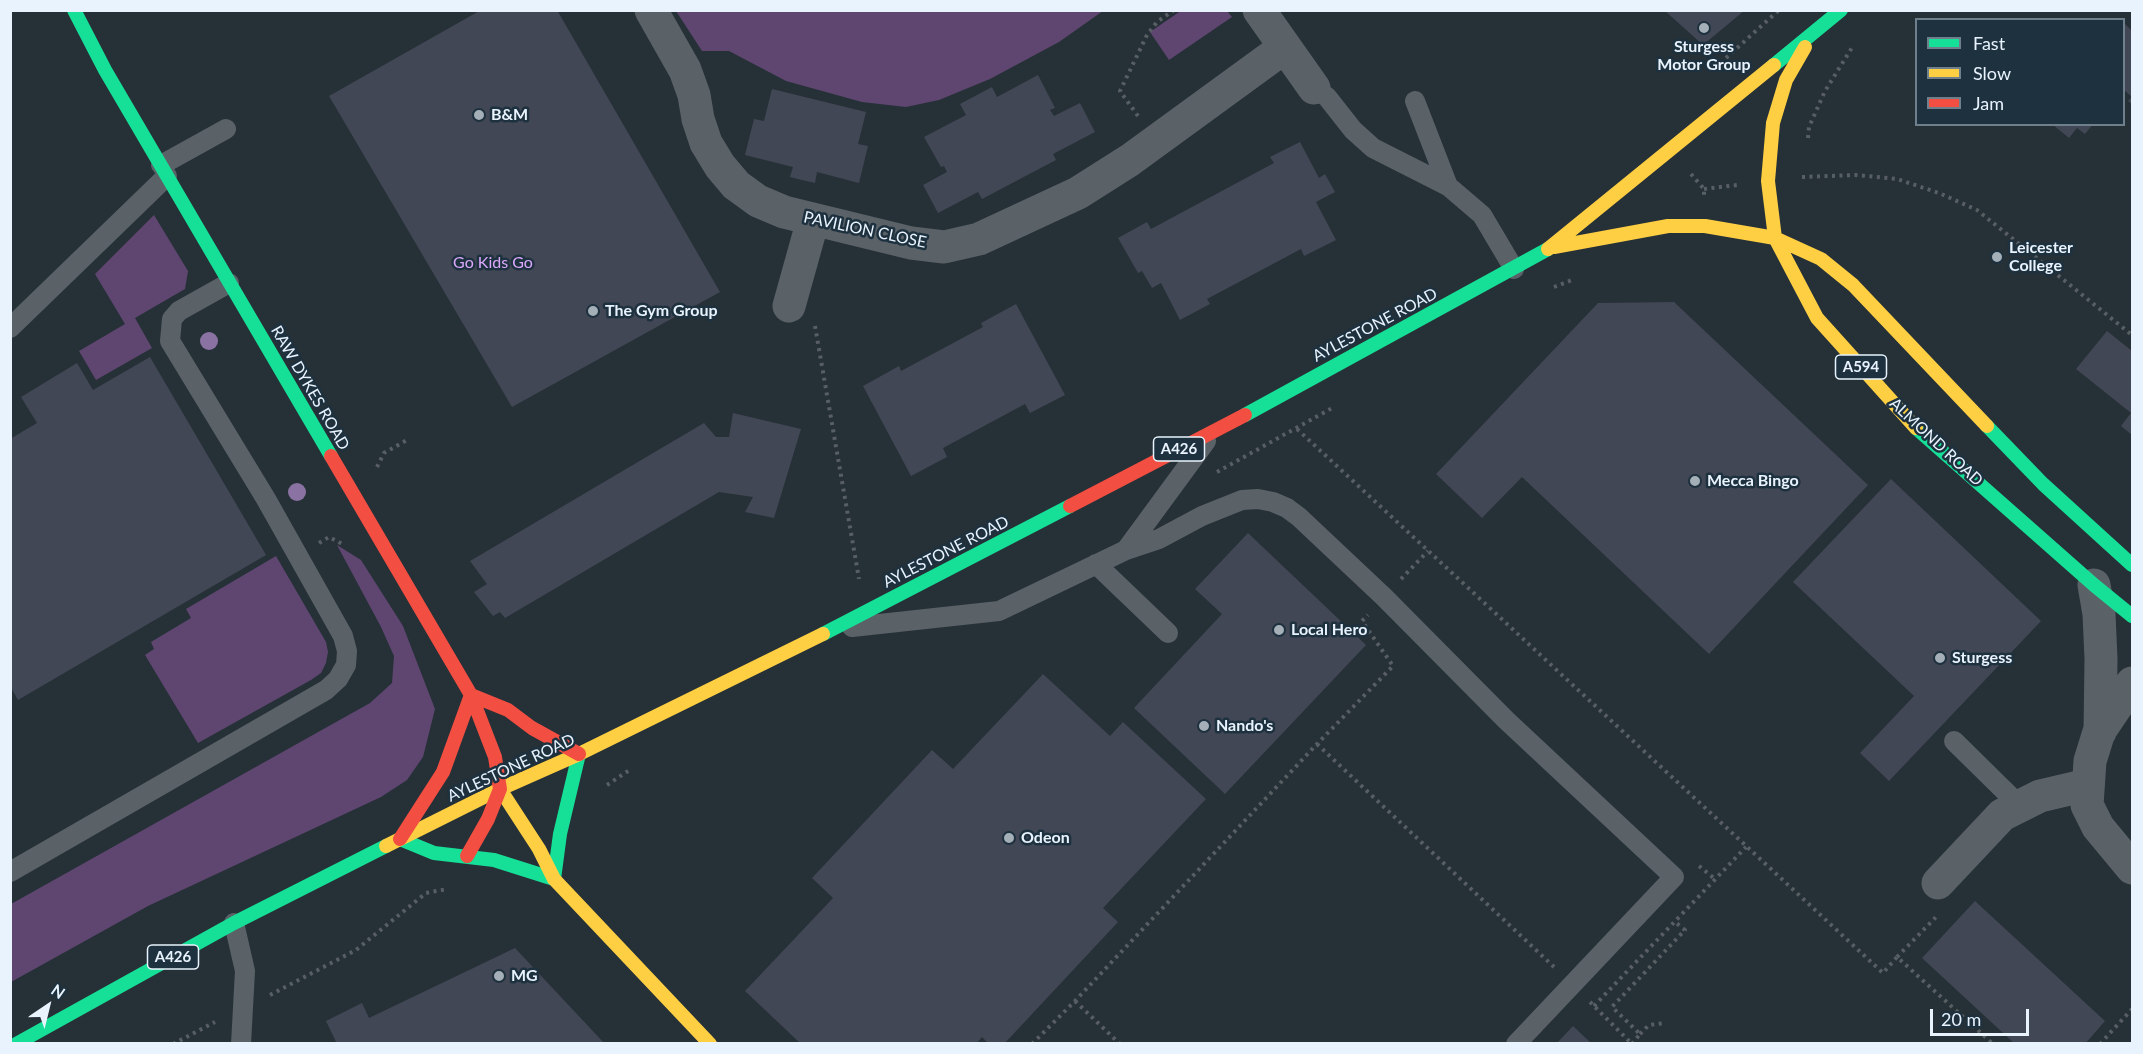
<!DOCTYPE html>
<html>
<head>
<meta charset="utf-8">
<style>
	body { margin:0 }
	#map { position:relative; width:2143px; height:1054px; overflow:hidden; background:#263037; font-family:Lato,sans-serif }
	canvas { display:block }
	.frame { position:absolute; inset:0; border:12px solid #e8f3fd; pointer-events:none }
	.legend { position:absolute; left:1915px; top:18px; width:210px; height:108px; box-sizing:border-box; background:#1e313f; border:2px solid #6f7f8b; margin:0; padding:8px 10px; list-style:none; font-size:18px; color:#e8f3fd }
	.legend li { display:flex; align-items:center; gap:12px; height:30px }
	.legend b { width:30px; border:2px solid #6f7f8b }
	.north { position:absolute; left:18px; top:976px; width:60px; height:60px; -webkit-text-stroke:4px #1e313f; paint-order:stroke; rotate:35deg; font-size:16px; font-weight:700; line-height:24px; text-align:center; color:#e8f3fd }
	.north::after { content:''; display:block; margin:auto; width:21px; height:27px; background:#e8f3fd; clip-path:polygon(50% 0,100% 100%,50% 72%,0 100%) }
	.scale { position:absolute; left:1930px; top:1009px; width:99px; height:27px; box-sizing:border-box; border:3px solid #e8f3fd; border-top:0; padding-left:8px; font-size:18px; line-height:21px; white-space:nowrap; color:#e8f3fd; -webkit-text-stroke:4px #1e313f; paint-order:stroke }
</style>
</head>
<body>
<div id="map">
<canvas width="2143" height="1054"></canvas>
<div class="frame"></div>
<ul class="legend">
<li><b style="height:8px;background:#16e098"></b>Fast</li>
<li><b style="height:8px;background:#ffcf43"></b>Slow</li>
<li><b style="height:8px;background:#f24e42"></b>Jam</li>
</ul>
<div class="north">N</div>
<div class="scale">20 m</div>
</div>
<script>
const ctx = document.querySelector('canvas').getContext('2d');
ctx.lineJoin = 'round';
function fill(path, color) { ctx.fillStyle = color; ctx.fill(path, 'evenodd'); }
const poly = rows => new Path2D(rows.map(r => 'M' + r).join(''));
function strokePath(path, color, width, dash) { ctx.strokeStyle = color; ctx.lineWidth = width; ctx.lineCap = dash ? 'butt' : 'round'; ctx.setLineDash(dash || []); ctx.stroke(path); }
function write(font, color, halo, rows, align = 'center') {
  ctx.font = font + ' Lato,sans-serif'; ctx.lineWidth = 5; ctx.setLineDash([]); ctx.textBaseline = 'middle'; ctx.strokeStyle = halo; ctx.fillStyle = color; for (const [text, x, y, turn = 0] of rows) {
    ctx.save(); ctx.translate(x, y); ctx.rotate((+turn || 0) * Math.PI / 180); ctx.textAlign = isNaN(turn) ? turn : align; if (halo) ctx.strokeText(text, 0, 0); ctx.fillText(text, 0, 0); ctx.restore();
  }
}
fill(poly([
	[1182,10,1227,11,1232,17,1169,60,1150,32],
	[676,11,1103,11,1059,42,990,79,939,100,906,107,862,102,786,81,729,51,702,51],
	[154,215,188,271,185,289,135,318,152,348,96,380,79,351,125,324,95,274],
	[337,545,361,560,403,626,435,709,423,757,407,780,381,797,148,906,11,982,11,904,370,703,392,683,394,656,381,627],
	[276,556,326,642,328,652,326,663,321,673,311,680,198,743,145,655,154,649,151,642,191,618,186,609]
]), '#5e4670');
fill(poly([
	[481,10,557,10,720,292,512,407,329,96],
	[1664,10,1745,10,1703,45],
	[2124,23,2132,31,2132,104,2128,101,2132,97,2124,90],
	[1038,75,1055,108,1050,110,1054,116,1080,103,1095,132,1053,154,1056,160,982,199,978,192,938,213,923,185,947,172,944,166,941,167,924,137,966,115,960,104,992,87,997,97],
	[772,89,866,112,858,144,868,146,859,183,817,172,815,183,802,180,790,177,793,167,745,155,754,119,764,121],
	[2052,124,2093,124,2085,134,2077,128,2069,138],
	[1300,142,1319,178,1325,174,1335,192,1316,202,1336,240,1304,256,1301,249,1207,299,1210,304,1180,320,1161,283,1152,288,1142,271,1138,273,1118,238,1147,222,1151,229,1274,163,1270,157],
	[1674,302,1868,485,1709,654,1522,477,1482,518,1436,474,1598,303],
	[1016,304,1065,395,1030,413,1025,404,943,448,947,457,911,476,863,386,899,366,901,371,983,327,981,323],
	[2107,331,2132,351,2132,435,2121,426,2131,413,2076,369],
	[150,357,266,555,18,700,10,686,10,439,37,423,21,397,77,363,93,390],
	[733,413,801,429,774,518,745,512,753,497,719,492,505,618,500,612,493,616,474,592,487,584,470,561,704,423,716,437,729,437],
	[1891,479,2041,621,1889,781,1860,753,1914,696,1793,582],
	[1248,533,1366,645,1225,794,1134,708,1222,614,1195,589],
	[1043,674,1110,736,1123,722,1206,799,1103,908,1118,922,1004,1044,989,1044,982,1037,976,1044,801,1044,745,991,833,898,812,878,932,750,953,769],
	[1975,901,2105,1021,2085,1044,2015,1044,1922,958],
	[515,948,605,1044,337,1044,326,1021,362,1003,369,1018],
	[1573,1026,1592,1044,1556,1044]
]), '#424755');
strokePath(poly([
	[1726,58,1779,10],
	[1138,116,1120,91,1147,35,1157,22,1174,10],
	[1808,138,1809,127,1825,91,1853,46],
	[1691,174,1704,189,1704,195],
	[1802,177,1856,175,1897,179,1939,193,1977,210,2132,335],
	[1704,189,1737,185],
	[1554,287,1572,280],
	[815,326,859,579],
	[1297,429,1883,973,1897,957,1993,1044],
	[377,467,384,453,407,440],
	[1217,472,1334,407],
	[319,543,329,537,344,545],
	[1401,579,1428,551],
	[1317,744,1554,967],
	[607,785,631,769],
	[1699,866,1715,879],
	[1897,957,1937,916],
	[270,995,356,950,426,893,447,889],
	[1075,1001,1120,1044],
	[1590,1002,1632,1044],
	[1594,1006,1746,847],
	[1640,1034,1649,1025,1666,1023],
	[173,1044,215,1022],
	[1032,1044,1075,1001,1317,744,1393,666,1362,621,1368,615],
	[1632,1044,1640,1034,1612,1007,1685,930,1675,922],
	[2100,1044,2132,1009]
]), '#585f64', 4, [3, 4.5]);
strokePath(poly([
	[1314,88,1327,97,1353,130,1373,148,1448,186],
	[1415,101,1448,186,1482,215,1514,269],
	[161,165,226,129],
	[10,328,167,176],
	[1126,550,1206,441],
	[1096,564,1168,633],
	[852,627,999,611,1126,550,1159,539,1202,516,1242,500,1258,499,1273,502,1287,508,1299,517,1384,597,1506,720,1674,877,1516,1044],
	[1954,741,2019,805],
	[10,872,326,690,338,679,346,665,347,651,343,636,266,499,170,341,172,319,179,311,229,283],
	[234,923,245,971,241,1044]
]), '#5a6268', 20);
strokePath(poly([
	[651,10,685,70,694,95,698,119,706,143,720,166,736,185,758,201,784,212,911,243,944,247,979,239,1078,193,1130,160,1285,47],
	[1259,10,1314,88],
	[789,306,813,220],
	[2094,585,2099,614,2101,659,2100,732],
	[2132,683,2099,732,2090,761,2087,805,2098,827,2132,868],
	[1938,883,2002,815,2040,796,2087,785]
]), '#5a6268', 33);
strokePath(poly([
	[74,10,105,70,331,456],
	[1774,65,1841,10],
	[1245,415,1548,249],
	[1987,426,2043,484,2132,565],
	[1916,428,2094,585,2132,616],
	[823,634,1070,506],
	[400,839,434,853,494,860,554,879,560,834,579,754],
	[16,1044,234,923,386,846]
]), '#16e098', 14);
strokePath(poly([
	[1805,47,1786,80,1773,123,1768,181,1775,238,1817,318,1916,428],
	[1554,247,1668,226,1705,226,1775,238,1821,259,1853,285,1987,426],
	[1548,249,1774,65],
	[500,789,539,849,554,879,710,1044],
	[386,846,500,789,579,754,823,634]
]), '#ffcf43', 14);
strokePath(poly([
	[331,456,471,695,495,757,500,789],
	[1070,506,1245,415],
	[400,839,443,772,471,695,508,710,532,728,579,754],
	[467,856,488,819,500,789]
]), '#f24e42', 14);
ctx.fillStyle = '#8a72a3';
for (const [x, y] of [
	[209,341],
	[297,492]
]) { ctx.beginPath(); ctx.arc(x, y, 9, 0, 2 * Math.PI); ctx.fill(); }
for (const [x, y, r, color] of [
	[1704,28,6,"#a4afb8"],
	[479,115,6,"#a4afb8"],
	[1997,257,6,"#a4afb8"],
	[593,311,6,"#a4afb8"],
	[1695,481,6,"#a4afb8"],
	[1279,630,6,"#a4afb8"],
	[1940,658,6,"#a4afb8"],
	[1204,726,6,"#a4afb8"],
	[1009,838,6,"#a4afb8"],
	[499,976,6,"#a4afb8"]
]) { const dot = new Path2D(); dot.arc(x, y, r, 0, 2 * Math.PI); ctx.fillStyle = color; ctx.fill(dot); strokePath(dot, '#1e313f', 2); }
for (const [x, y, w] of [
	[1861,367,51],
	[1179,449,51],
	[173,957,51]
]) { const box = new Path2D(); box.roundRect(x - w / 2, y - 12, w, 24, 4.5); ctx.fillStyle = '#1e313f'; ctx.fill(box); strokePath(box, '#e8f3fd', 1.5); }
write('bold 15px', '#e8f3fd', null, [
	["A594",1861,367],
	["A426",1179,449],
	["A426",173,957]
]);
write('bold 16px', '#e8f3fd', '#1e313f', [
	["Sturgess",1704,47,"center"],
	["Motor Group",1704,65,"center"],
	["B&M",491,115],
	["Leicester",2009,248],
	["College",2009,266],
	["The Gym Group",605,311],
	["Mecca Bingo",1707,481],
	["Local Hero",1291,630],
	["Sturgess",1952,658],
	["Nando's",1216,726],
	["Odeon",1021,838],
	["MG",511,976]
], 'left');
write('16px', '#e8f3fd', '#1e313f', [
	["PAVILION CLOSE",865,230,12],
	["AYLESTONE ROAD",1375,325,-28],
	["RAW DYKES ROAD",310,388,60],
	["ALMOND ROAD",1936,442,43],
	["AYLESTONE ROAD",946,552,-27],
	["AYLESTONE ROAD",511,768,-25]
]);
write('16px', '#dca8fc', '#1e313f', [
	["Go Kids Go",493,263]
]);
</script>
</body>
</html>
